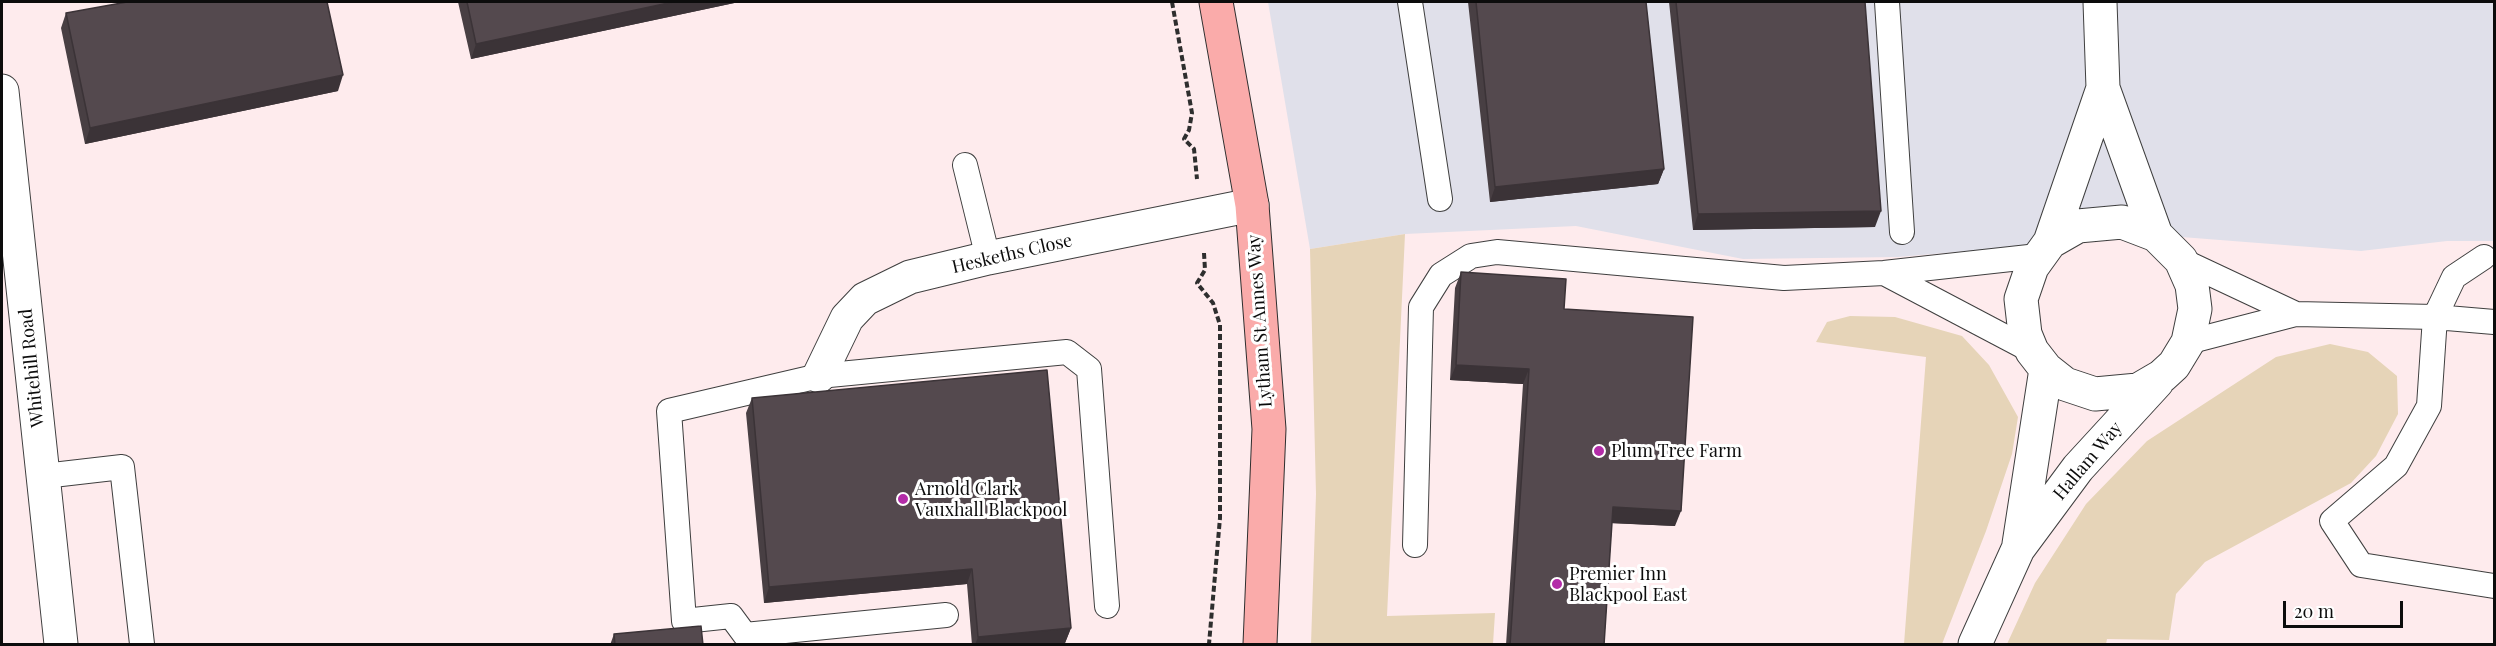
<!DOCTYPE html>
<html>
<head>
<meta charset="utf-8">
<style>
	body { margin:0 }
	#map { position:relative; width:2496px; height:646px; overflow:hidden; background:#feebed; font-family:"Playfair Display",serif }
	canvas { display:block }
	.frame { position:absolute; inset:0; border:3px solid #0c0c0c; pointer-events:none }
	.scale { position:absolute; left:2283px; top:601px; width:120px; height:27px; box-sizing:border-box; border:3px solid #0c0c0c; border-top:0; padding-left:8px; font-size:18px; line-height:21px; white-space:nowrap; color:#0c0c0c; -webkit-text-stroke:4px #fff; paint-order:stroke }
</style>
</head>
<body>
<div id="map">
<canvas width="2496" height="646"></canvas>
<div class="frame"></div>
<div class="scale">20 m</div>
</div>
<script>
const ctx = document.querySelector('canvas').getContext('2d');
ctx.lineJoin = 'round';
function fill(path, color) { ctx.fillStyle = color; ctx.fill(path, 'evenodd'); }
const poly = rows => new Path2D(rows.map(r => 'M' + r).join(''));
function strokePath(path, color, width, dash) { ctx.strokeStyle = color; ctx.lineWidth = width; ctx.lineCap = dash ? 'butt' : 'round'; ctx.setLineDash(dash || []); ctx.stroke(path); }
function write(font, color, halo, rows, align = 'center') {
  ctx.font = font + ' "Playfair Display",serif'; ctx.lineWidth = 6; ctx.setLineDash([]); ctx.textBaseline = 'middle'; ctx.strokeStyle = halo; ctx.fillStyle = color; for (const [text, x, y, turn = 0] of rows) {
    ctx.save(); ctx.translate(x, y); ctx.rotate((+turn || 0) * Math.PI / 180); ctx.textAlign = isNaN(turn) ? turn : align; if (halo) ctx.strokeText(text, 0, 0); ctx.fillText(text, 0, 0); ctx.restore();
  }
}
fill(poly([
	[1268,2,2494,2,2494,241,2447,241,2361,251,2156,235,1898,257,1743,259,1576,226,1405,234,1310,249]
]), '#e0e0ea');
fill(poly([
	[1405,234,1387,616,1495,613,1493,644,1311,644,1316,494,1310,249],
	[1850,316,1895,317,1962,336,1989,365,2018,417,2012,454,1986,531,1942,644,1904,644,1926,357,1816,342,1827,322],
	[2330,344,2368,352,2397,376,2398,414,2376,456,2351,483,2205,562,2176,594,2169,640,2107,639,2106,644,2007,644,2035,583,2086,504,2147,441,2276,357]
]), '#e6d4b8');
const service = poly([
	[1410,2,1440,199],
	[1887,2,1902,232],
	[965,165,988,258],
	[2484,257,2454,277,2435,317,2429,406,2396,466,2332,521,2361,565,2494,586],
	[2181,260,2296,314],
	[1884,273,2032,351],
	[2188,342,2296,314,2435,317,2494,322],
	[44,476,122,467,142,644],
	[1415,545,1421,307,1441,275,1471,256,1497,252,1784,278,1884,273,2038,256],
	[946,615,745,635,731,616,684,621,669,411,819,376,1067,352,1089,369,1107,606]
]);
const minor = poly([
	[2100,2,2103,88,2156,235],
	[2050,242,2078,226,2122,222,2156,235,2181,260,2192,285,2195,309,2188,342,2174,365,2162,376,2138,390,2095,394,2065,384,2046,369,2032,351,2025,334,2021,299,2032,267,2050,242,2103,88],
	[819,376,847,318,865,299,910,277,988,258,1252,205],
	[2019,544,2046,369],
	[1975,644,2018,549,2078,468,2157,382]
]);
const tertiary = poly([
	[2,91,61,644]
]);
const secondary = poly([
	[1216,2,1252,205,1269,429,1260,644]
]);
strokePath(service, '#3f3f3f', 26);
strokePath(minor, '#3f3f3f', 35);
strokePath(tertiary, '#3f3f3f', 35);
strokePath(secondary, '#2e2e2e', 35);
strokePath(poly([
	[1172,2,1192,113,1189,130,1184,139,1194,149,1197,179],
	[1204,253,1205,270,1197,283,1213,303,1220,325,1220,518,1209,644]
]), '#2e2e2e', 4, [6, 3]);
strokePath(service, '#fff', 24);
strokePath(minor, '#fff', 33);
strokePath(tertiary, '#fff', 33);
strokePath(secondary, '#faabaa', 33);
fill(poly([
	[458,2,739,2,471,59],
	[1468,2,1646,2,1664,169,1658,184,1490,202],
	[1669,2,1865,2,1875,227,1693,230],
	[66,13,338,91,85,144,61,28],
	[1461,272,1564,309,1675,526,1612,523,1604,645,1506,645,1523,384,1450,380,1455,288],
	[752,398,1071,628,1065,643,1052,645,972,645,967,584,764,603,746,413],
	[614,634,703,645,610,645]
]), '#483f43');
fill(poly([
	[673,2,739,2,471,59,476,44],
	[343,75,338,91,85,144,90,128],
	[1664,169,1658,184,1490,202,1495,187],
	[1881,211,1875,227,1693,230,1698,214],
	[1456,365,1529,369,1523,384,1450,380],
	[1613,507,1681,511,1675,526,1608,523],
	[972,569,967,584,764,603,769,587],
	[1071,628,1065,643,1052,645,975,645,978,637]
]), '#3b3337');
const building = poly([
	[127,2,327,2,343,75,90,128,66,13,127,2],
	[467,2,673,2,476,44,467,2],
	[1476,2,1646,2,1664,169,1495,187,1476,2],
	[1676,2,1865,2,1881,211,1698,214,1676,2],
	[1461,272,1566,279,1564,309,1693,317,1681,511,1613,507,1604,645,1510,645,1529,369,1456,365,1461,272],
	[1047,370,1071,628,978,637,972,569,769,587,752,398,1047,370],
	[701,626,703,645,615,645,614,634,701,626]
]);
fill(building, '#54494e');
strokePath(building, '#3b3337', 1.5);
for (const [x, y, r, color] of [
	[1599,451,6,"#b32ca8"],
	[903,499,6,"#b32ca8"],
	[1557,584,6,"#b32ca8"]
]) { const dot = new Path2D(); dot.arc(x, y, r, 0, 2 * Math.PI); ctx.fillStyle = color; ctx.fill(dot); strokePath(dot, '#fff', 2); }
write('18px', '#0c0c0c', '#fff', [
	["Heskeths Close",1012,254,-13],
	["Lytham St Annes Way",1260,321,-94],
	["Whitehill Road",32,368,-96],
	["Hallam Way",2088,461,-50]
]);
write('18px', '#0c0c0c', '#fff', [
	["Plum Tree Farm",1611,451],
	["Arnold Clark",915,489],
	["Vauxhall Blackpool",915,510],
	["Premier Inn",1569,574],
	["Blackpool East",1569,595]
], 'left');
</script>
</body>
</html>
